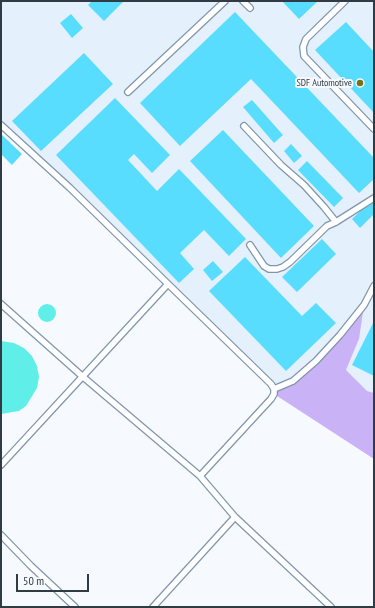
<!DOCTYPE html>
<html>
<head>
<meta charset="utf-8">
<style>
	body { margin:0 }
	#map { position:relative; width:375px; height:608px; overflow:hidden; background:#f6faff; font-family:"PT Sans Narrow",sans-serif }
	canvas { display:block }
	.frame { position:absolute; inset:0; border:2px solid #313b43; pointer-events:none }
	.scale { position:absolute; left:16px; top:574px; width:73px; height:18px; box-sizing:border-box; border:2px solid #313b43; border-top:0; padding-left:5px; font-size:12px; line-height:14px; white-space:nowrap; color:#313b43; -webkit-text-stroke:3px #f6faff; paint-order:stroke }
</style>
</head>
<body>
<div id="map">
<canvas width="375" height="608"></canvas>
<div class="frame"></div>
<div class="scale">50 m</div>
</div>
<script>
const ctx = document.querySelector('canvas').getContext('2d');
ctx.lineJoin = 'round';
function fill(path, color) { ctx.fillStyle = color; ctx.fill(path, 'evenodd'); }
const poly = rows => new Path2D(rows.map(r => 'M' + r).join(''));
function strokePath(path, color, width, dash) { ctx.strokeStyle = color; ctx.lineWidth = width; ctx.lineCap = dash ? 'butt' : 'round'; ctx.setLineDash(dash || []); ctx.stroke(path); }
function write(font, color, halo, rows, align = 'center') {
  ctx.font = font + ' "PT Sans Narrow",sans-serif'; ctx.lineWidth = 4; ctx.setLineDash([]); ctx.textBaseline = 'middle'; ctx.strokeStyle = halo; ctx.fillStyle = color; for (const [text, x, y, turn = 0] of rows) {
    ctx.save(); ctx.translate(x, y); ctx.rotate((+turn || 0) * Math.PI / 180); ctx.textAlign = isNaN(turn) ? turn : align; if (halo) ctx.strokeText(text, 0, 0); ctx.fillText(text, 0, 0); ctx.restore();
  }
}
fill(poly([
	[1,1,374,1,374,393,367,392,346,370,359,339,340,335,293,381,274,389,1,125]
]), '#e4f0fb');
fill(poly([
	[364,305,359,339,346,370,367,391,374,393,374,459,274,394,274,389,293,381,316,361]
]), '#cab2f7');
fill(poly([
	'38 313a9 9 0 1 1 18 0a9 9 0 1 1-18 0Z',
	[1,341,14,343,24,348,32,356,37,366,39,377,37,388,26,406,19,411,1,414]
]), '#5fefe8');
fill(poly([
	[92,1,124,1,104,21,88,5],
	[282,1,318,1,299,19],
	[235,12,374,158,374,179,359,193,251,79,180,146,140,103],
	[71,14,83,28,72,38,60,23],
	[346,22,374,52,374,113,315,50],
	[84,53,113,84,41,151,12,121],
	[115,98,170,155,152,173,134,154,128,160,157,191,179,169,246,239,229,256,204,230,180,253,194,269,179,283,56,155],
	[252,100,283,135,274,143,243,107],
	[223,130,314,226,281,258,190,161],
	[1,134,22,154,12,165,1,154],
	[291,144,302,156,294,163,284,151],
	[307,161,343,198,334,207,298,170],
	[374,198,374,214,360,228,352,219],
	[322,239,336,254,297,292,282,277],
	[245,257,302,316,316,303,336,323,286,371,209,291],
	[213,261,223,272,212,281,203,270],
	[374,321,374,376,352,365]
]), '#59ddff');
const lane = poly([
	[243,1,250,8],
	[345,1,306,39,303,47,304,56,374,129],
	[128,92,225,1],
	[1,125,70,188,168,284,271,384,274,389,274,394,271,399,200,476],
	[244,126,281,165,304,185,324,207,336,222],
	[250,245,264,266,269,269,277,269,283,267,290,262,327,226,336,222,374,198],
	[1,304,82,376,200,476,235,517,331,607],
	[274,389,293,381,316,361,340,335,364,305,374,286],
	[1,465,168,284],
	[1,535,31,566,75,607],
	[153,607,235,517]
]);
strokePath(lane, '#8097ab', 8);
strokePath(lane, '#fff', 5.5);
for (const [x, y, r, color] of [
	[360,83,4,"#757318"]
]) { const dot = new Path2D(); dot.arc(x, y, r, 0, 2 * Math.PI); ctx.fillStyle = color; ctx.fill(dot); strokePath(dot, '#f6faff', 1.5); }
write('10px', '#313b43', '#f6faff', [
	["SDF Automotive",352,83]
], 'right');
</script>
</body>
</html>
